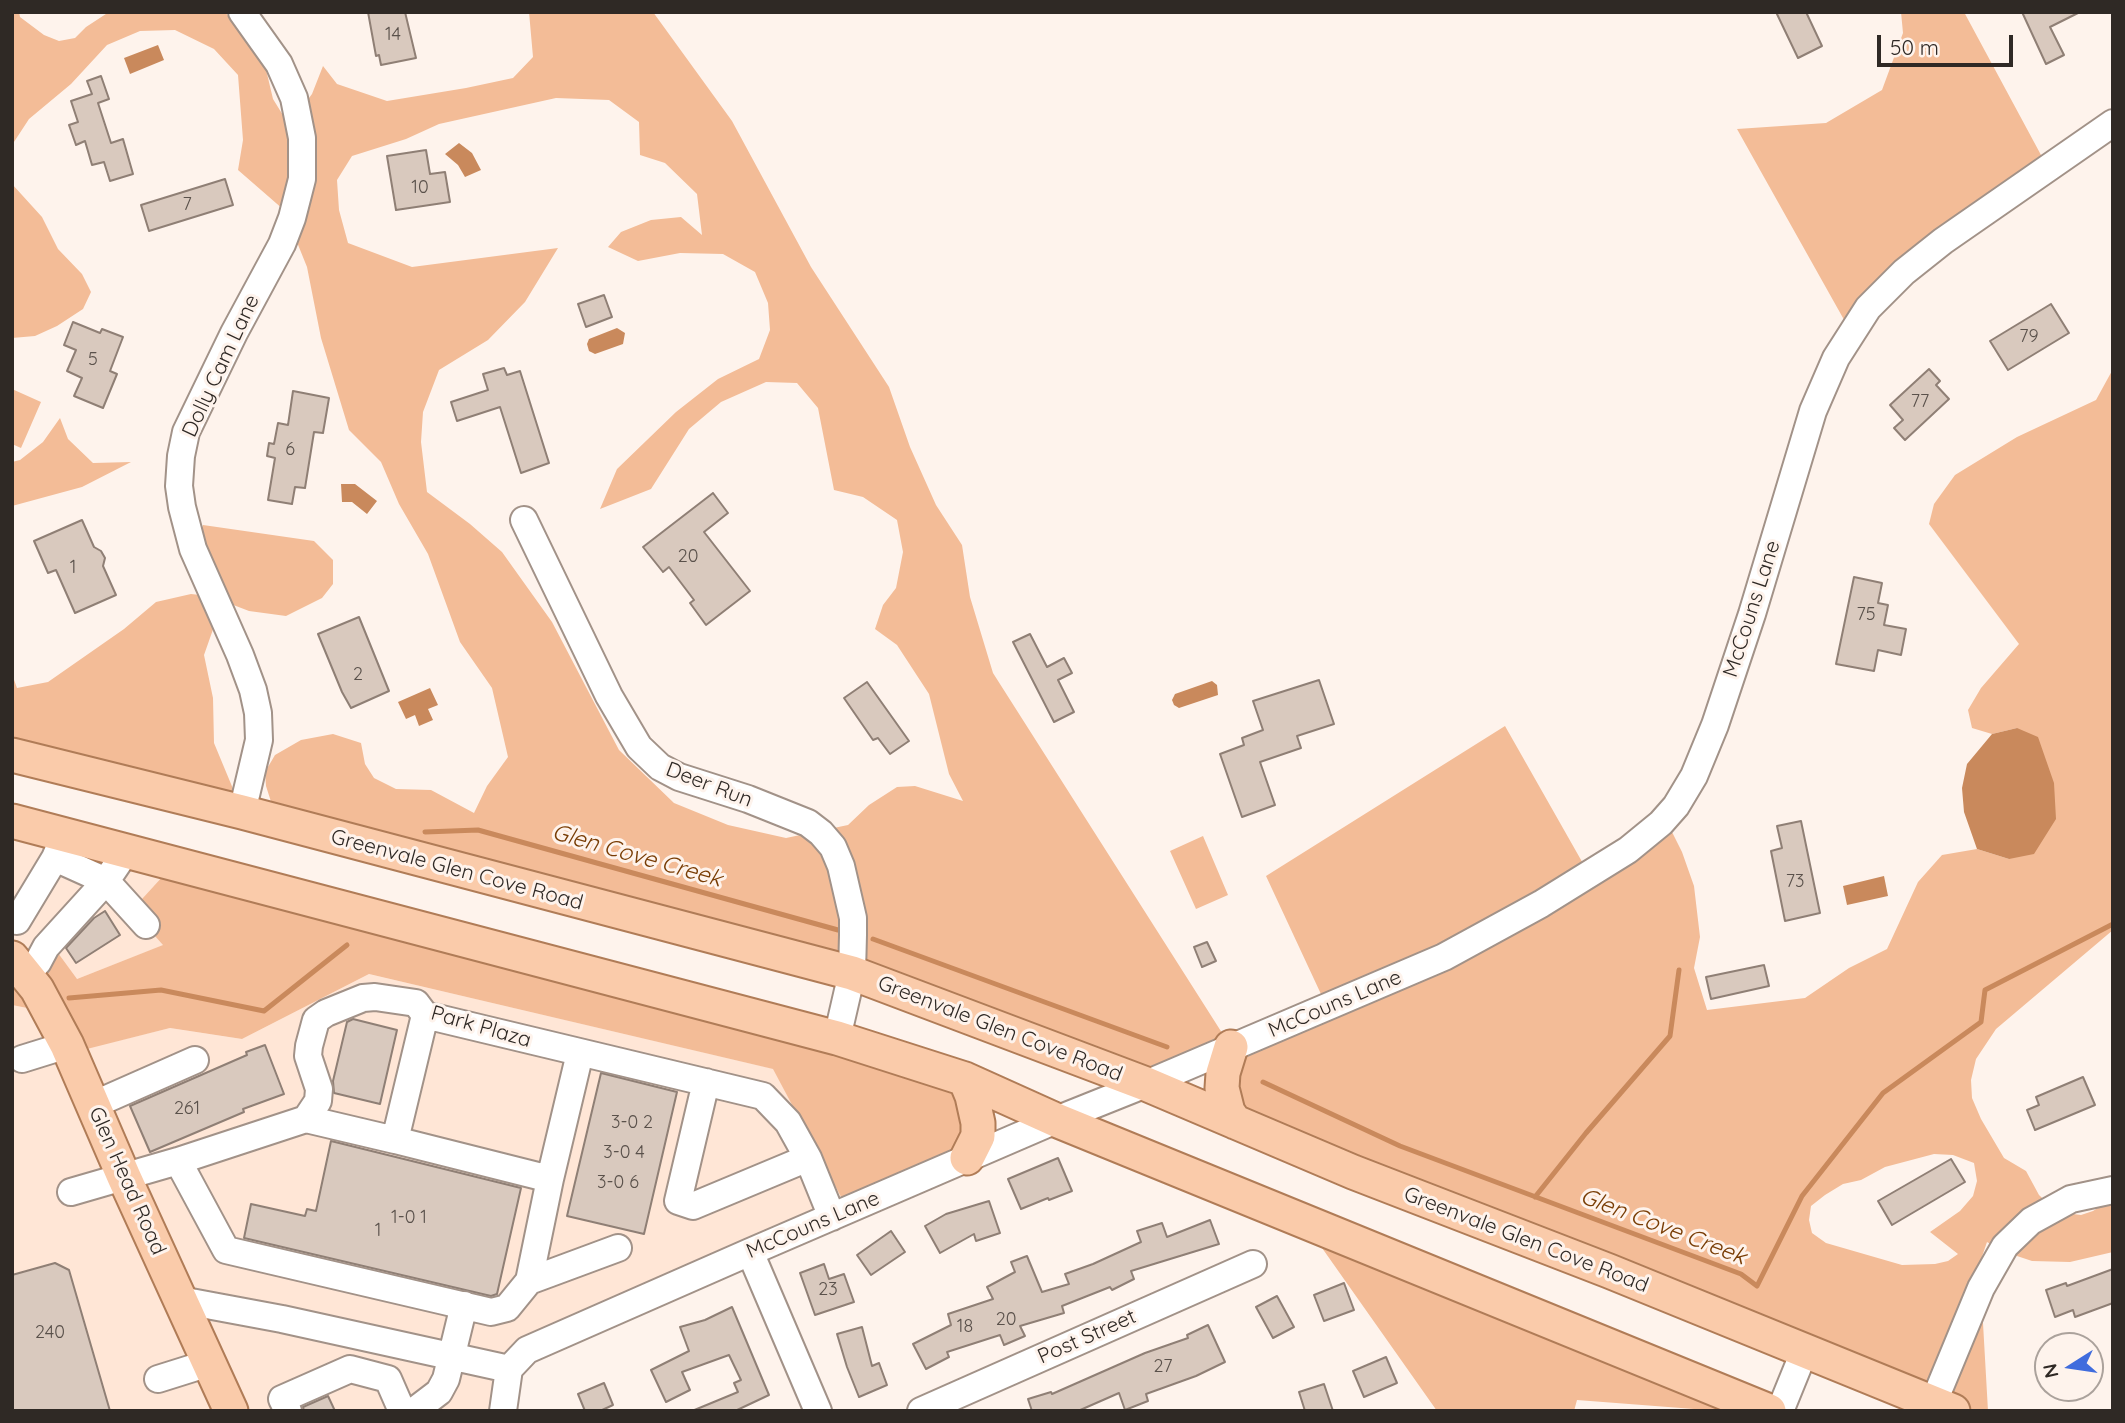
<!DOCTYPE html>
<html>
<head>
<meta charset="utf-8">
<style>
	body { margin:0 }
	#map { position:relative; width:2125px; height:1423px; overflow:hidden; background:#fef3ec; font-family:Quicksand,sans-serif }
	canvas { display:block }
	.frame { position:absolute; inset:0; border:14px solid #2f2925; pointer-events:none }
	.north { position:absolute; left:2034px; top:1332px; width:70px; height:70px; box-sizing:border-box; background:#fef3ec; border:2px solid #aba29c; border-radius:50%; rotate:258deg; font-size:19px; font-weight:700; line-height:28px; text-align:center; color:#2f2925 }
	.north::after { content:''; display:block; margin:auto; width:24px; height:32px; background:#406cdd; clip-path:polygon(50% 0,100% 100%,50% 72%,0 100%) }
	.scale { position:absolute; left:1877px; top:35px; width:136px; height:32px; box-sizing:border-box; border:4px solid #2f2925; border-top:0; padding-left:9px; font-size:21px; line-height:24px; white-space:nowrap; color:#2f2925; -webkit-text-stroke:5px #fef3ec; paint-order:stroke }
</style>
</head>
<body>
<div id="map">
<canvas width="2125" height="1423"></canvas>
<div class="frame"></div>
<div class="north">N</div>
<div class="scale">50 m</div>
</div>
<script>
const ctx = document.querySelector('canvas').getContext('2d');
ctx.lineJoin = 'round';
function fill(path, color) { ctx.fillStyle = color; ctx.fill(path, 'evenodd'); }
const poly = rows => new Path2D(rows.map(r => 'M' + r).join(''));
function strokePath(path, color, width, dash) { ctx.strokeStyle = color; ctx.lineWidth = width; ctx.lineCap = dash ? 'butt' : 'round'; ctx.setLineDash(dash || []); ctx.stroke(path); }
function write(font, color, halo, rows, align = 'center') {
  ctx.font = font + ' Quicksand,sans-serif'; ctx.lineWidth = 6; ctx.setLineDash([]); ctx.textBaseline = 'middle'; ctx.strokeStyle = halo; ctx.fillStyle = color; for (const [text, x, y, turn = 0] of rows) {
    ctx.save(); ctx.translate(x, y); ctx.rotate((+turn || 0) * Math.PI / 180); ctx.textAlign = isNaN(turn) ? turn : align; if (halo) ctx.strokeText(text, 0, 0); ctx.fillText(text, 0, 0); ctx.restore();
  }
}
fill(poly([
	[12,830,175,863,164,945,77,979,12,958],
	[369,974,774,1069,848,1210,527,1350,503,1411,12,1411,12,1005,52,1013,71,1052,170,1028,242,1039]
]), '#ffe6d6');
fill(poly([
	[12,12,19,12,20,17,44,35,59,41,75,38,86,27,109,12,225,12,264,61,273,99,289,125,312,94,323,66,337,84,387,101,466,88,513,78,533,57,529,12,653,12,732,121,811,267,889,387,910,447,936,505,962,545,970,597,993,673,1231,1047,1327,1007,1266,876,1505,726,1589,874,1661,823,1672,832,1682,852,1694,886,1700,937,1694,968,1707,1010,1805,998,1849,968,1887,949,1918,882,1942,855,1977,849,2009,859,2017,728,1992,734,1972,728,1968,710,1981,688,2019,644,1929,524,1934,504,1955,475,2017,437,2096,400,2113,369,2113,930,1996,1029,1976,1059,1971,1080,1972,1098,1981,1119,2004,1158,2026,1171,2039,1195,2057,1212,2081,1215,2093,1211,2107,1202,2113,1192,2113,1252,2070,1262,2032,1261,2002,1251,1987,1242,1977,1271,1981,1288,1988,1411,1953,1411,1235,1122,1227,1060,1146,1084,940,1006,273,808,266,786,265,772,275,755,301,740,333,734,361,743,365,764,374,778,396,789,431,790,474,813,487,786,508,757,492,688,460,642,428,554,399,504,381,462,349,430,321,338,307,267,284,210,238,170,243,140,238,75,214,49,175,30,140,31,107,45,71,84,29,119,12,145],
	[556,98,609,100,639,122,640,155,665,163,697,194,702,235,681,217,651,220,621,232,608,247,638,261,680,253,723,254,755,272,768,303,770,330,759,359,718,379,676,412,617,469,600,509,651,489,689,429,721,402,766,382,797,383,818,408,834,490,863,497,897,520,903,552,896,588,883,605,875,629,897,645,929,694,949,774,963,801,915,786,897,787,869,805,848,825,786,838,728,825,674,803,619,750,552,622,502,552,470,524,427,492,421,442,423,412,439,370,488,340,525,302,558,248,412,267,348,243,339,210,337,180,352,156,406,139,439,124],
	[1934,1154,1953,1155,1974,1163,1977,1181,1973,1196,1960,1211,1930,1232,1958,1254,1948,1261,1935,1264,1902,1265,1826,1243,1812,1233,1809,1220,1811,1206,1825,1195,1843,1184,1861,1180,1885,1167],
	[1901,12,1964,12,2048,168,1943,241,1852,334,1737,129,1826,123,1882,90,1903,33],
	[12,184,42,217,58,249,82,274,91,292,83,309,57,326,35,336,12,338],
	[12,389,41,402,21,448,12,444],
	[60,418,68,439,93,463,131,462,82,487,12,506,12,462,20,460,43,442],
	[203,525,314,541,333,560,333,584,322,598,286,616,249,611,223,601,204,655,213,698,214,743,236,796,12,749,12,674,17,688,48,682,124,629,156,602,191,594,209,596,197,539],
	[1203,836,1228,895,1196,909,1170,851],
	[175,863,965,1079,972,1156,848,1210,773,1069,369,974,242,1039,170,1028,71,1053,52,1013,12,1005,12,958,58,953,77,979,163,945,132,910],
	[1303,1221,1769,1411,1720,1411,1577,1400,1574,1411,1437,1411]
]), '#f3bc97');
fill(poly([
	[158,45,164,60,130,74,124,58],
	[459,143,472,153,481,170,465,177,458,165,445,154],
	[617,328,625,333,623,344,595,354,589,351,587,344,589,339],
	[341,484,355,484,377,501,367,514,352,502,342,502],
	[1212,681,1217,685,1218,695,1179,708,1174,705,1172,700,1175,694],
	[430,688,438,705,428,709,433,720,419,726,415,715,406,719,398,702],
	[2017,728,2038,737,2054,783,2056,819,2034,854,2009,859,1977,849,1964,812,1962,788,1967,764,1992,734],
	[1884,876,1888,896,1847,905,1843,886]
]), '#c9895c');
strokePath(poly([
	[425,832,478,830,838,930],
	[873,939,1167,1047],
	[69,998,161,990,264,1011,347,945],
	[1263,1082,1400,1146,1741,1274,1757,1286,1802,1196,1883,1093,1981,1022,1985,990,2113,924],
	[1535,1197,1586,1133,1670,1036,1679,970]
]), '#c9895c', 5);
const building = poly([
	[368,12,405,12,416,58,381,65,379,55,376,56,368,12],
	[1776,12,1806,12,1822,46,1798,58,1776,12],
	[2022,12,2080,12,2050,27,2064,55,2046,64,2022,12],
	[101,76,109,99,98,103,111,143,123,139,133,174,110,181,104,162,92,165,85,141,76,145,69,125,78,122,71,101,92,94,87,81,101,76],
	[426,150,430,174,445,172,450,202,396,210,387,156,426,150],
	[225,179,233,205,149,231,141,205,225,179],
	[604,295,612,317,586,327,578,304,604,295],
	[2051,304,2069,333,2008,370,1990,341,2051,304],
	[73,322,100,333,102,329,123,337,110,371,117,374,103,408,74,396,82,378,67,371,76,350,64,345,73,322],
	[504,368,507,375,520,371,549,463,521,473,500,407,457,421,451,402,488,390,483,374,504,368],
	[1929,369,1940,381,1936,385,1949,399,1905,440,1894,428,1903,420,1890,405,1929,369],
	[293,391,329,398,323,433,314,432,305,488,295,487,292,504,268,500,275,458,267,456,269,443,274,444,278,423,288,425,293,391],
	[713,493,728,513,704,532,750,591,706,625,690,603,694,600,669,567,663,572,643,547,713,493],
	[82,520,94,547,101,551,105,558,103,566,116,595,75,613,56,570,48,573,34,541,82,520],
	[1854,577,1882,583,1878,603,1888,605,1884,625,1906,629,1901,655,1878,650,1874,671,1836,664,1854,577],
	[359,617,389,691,351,708,342,692,318,634,359,617],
	[1030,634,1047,667,1064,658,1072,673,1058,680,1074,712,1054,722,1013,642,1030,634],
	[1319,680,1334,724,1297,736,1301,748,1260,762,1275,805,1242,817,1220,754,1244,745,1242,738,1263,730,1253,701,1319,680],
	[867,682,909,741,890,754,878,738,873,740,844,698,867,682],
	[1801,821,1820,913,1785,921,1771,851,1782,848,1777,826,1801,821],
	[105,911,120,935,76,963,66,948,94,918,105,911],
	[1207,942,1216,961,1202,967,1194,947,1207,942],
	[1764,965,1769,986,1711,999,1706,977,1764,965],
	[353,1019,397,1030,380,1104,334,1093,333,1081,347,1022,353,1019],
	[265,1045,284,1094,243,1109,244,1112,150,1152,130,1106,247,1055,246,1052,265,1045],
	[601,1073,677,1092,644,1234,567,1216,601,1073],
	[2083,1077,2095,1105,2035,1130,2027,1110,2039,1105,2036,1097,2083,1077],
	[331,1141,521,1188,497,1294,491,1296,244,1238,251,1204,305,1216,307,1209,316,1211,331,1141],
	[1058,1158,1072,1191,1049,1200,1048,1198,1021,1209,1008,1179,1058,1158],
	[1951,1159,1965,1182,1892,1225,1878,1201,1951,1159],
	[989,1201,1000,1233,976,1241,974,1234,940,1253,925,1226,946,1214,989,1201],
	[1210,1220,1219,1244,1131,1271,1134,1279,1112,1290,1110,1287,1062,1306,1064,1313,1020,1326,1025,1336,1004,1345,1000,1335,947,1352,949,1357,926,1369,913,1344,951,1325,948,1314,993,1299,987,1287,1015,1272,1011,1262,1027,1256,1042,1292,1069,1284,1065,1274,1093,1264,1141,1242,1137,1231,1162,1223,1167,1237,1210,1220],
	[891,1231,905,1252,871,1275,857,1255,891,1231],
	[55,1263,69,1270,110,1411,12,1411,12,1275,55,1263],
	[824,1264,829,1279,844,1274,854,1302,815,1315,800,1273,824,1264],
	[2113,1269,2113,1303,2075,1317,2073,1310,2055,1317,2046,1290,2066,1283,2067,1286,2113,1269],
	[1344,1283,1354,1310,1324,1321,1314,1295,1344,1283],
	[1277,1296,1294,1327,1273,1338,1256,1307,1277,1296],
	[732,1307,769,1395,735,1411,692,1411,738,1392,734,1383,741,1380,729,1355,682,1372,690,1390,666,1402,651,1370,689,1351,680,1327,705,1320,732,1307],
	[1208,1325,1225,1362,1196,1376,1146,1394,1148,1401,1125,1410,1119,1393,1078,1411,1032,1411,1028,1399,1051,1392,1052,1394,1145,1353,1188,1338,1187,1335,1208,1325],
	[862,1327,872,1366,879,1363,887,1385,859,1397,847,1367,837,1334,862,1327],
	[1386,1357,1397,1383,1364,1397,1353,1371,1386,1357],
	[604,1383,613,1405,600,1411,585,1411,578,1394,604,1383],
	[1324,1384,1333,1411,1305,1411,1299,1392,1324,1384],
	[328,1396,335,1411,304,1411,303,1407,328,1396]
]);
fill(building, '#d9c9be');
strokePath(building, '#8f7f75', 2);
const minor = poly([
	[524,520,609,696,639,747,660,767,679,777,748,799,808,823,821,833,833,847,841,866,853,918,853,935,852,973,837,1038],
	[242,812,259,740,258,713,253,690,240,655,193,549,182,507,179,486,181,456,186,432,234,333,282,244,292,218,302,179,302,138,294,98,279,64,242,12],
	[65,834,55,858,106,881,146,925],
	[17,921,55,858],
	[26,975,38,962,46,947,106,881,127,850],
	[425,1015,395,1140,550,1179],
	[22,1059,67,1045],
	[706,1082,678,1201,693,1206,808,1158],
	[93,1105,195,1060],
	[306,1119,395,1140],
	[178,1161,226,1250,491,1312,507,1308,529,1281,550,1179,580,1053],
	[71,1192,178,1161,306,1119,318,1101,319,1089,308,1056,309,1046,316,1020,326,1013,363,998,375,997,416,1003,425,1015,763,1096,788,1122,808,1158,832,1217],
	[750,1252,818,1411],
	[529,1281,618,1248],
	[180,1300,282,1319,509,1369],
	[509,1369,527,1350,750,1252,1056,1120,1146,1084,1444,957,1541,904,1628,850,1661,823,1676,806,1694,776,1715,725,1752,614,1813,411,1836,358,1868,308,1904,272,1943,241,2113,123],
	[158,1379,209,1363],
	[288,1411,282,1399,350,1369,388,1379,402,1411],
	[414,1411,439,1392,446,1379,464,1305],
	[503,1411,509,1369],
	[921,1411,1253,1264],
	[1780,1411,1804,1352],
	[1930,1411,1981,1288,2005,1246,2031,1221,2071,1199,2113,1190]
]);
const major = poly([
	[12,755,242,812,852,973,1146,1084,1353,1172,1609,1271,1953,1411],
	[12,821,837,1038,965,1079,1056,1120,1769,1411],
	[12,958,37,989,67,1045,124,1177,231,1411],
	[1231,1047,1223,1073,1222,1088,1228,1112,1235,1122],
	[965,1079,972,1096,978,1123,978,1136,967,1158]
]);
strokePath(minor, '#a29288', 30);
strokePath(major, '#b07c57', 37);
strokePath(minor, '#fff', 26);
strokePath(major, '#facbaa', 33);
write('18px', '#5a514b', null, [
	["14",393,35],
	["10",420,188],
	["7",187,205],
	["79",2029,337],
	["5",93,360],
	["77",1920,402],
	["6",290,450],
	["20",688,557],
	["1",73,568],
	["75",1866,615],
	["2",358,675],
	["73",1795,882],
	["261",187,1109],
	["3-0 2",632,1123],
	["3-0 4",624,1153],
	["3-0 6",618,1183],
	["1-0 1",409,1218],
	["1",378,1231],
	["23",828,1290],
	["20",1006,1320],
	["18",965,1327],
	["240",50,1333],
	["27",1163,1367]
]);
write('21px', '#2f2925', '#fef3ec', [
	["Dolly Cam Lane",221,366,-65],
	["McCouns Lane",1752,609,-72],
	["Deer Run",709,785,21],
	["Greenvale Glen Cove Road",457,870,15],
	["McCouns Lane",1335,1004,-23],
	["Park Plaza",481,1027,16],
	["Greenvale Glen Cove Road",1000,1029,21],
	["Glen Head Road",127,1181,66],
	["McCouns Lane",813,1225,-23],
	["Greenvale Glen Cove Road",1526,1240,21],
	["Post Street",1087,1337,-24]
]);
write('italic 23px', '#793d05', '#fef3ec', [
	["Glen Cove Creek",637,856,16],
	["Glen Cove Creek",1663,1227,21]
]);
</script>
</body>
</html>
